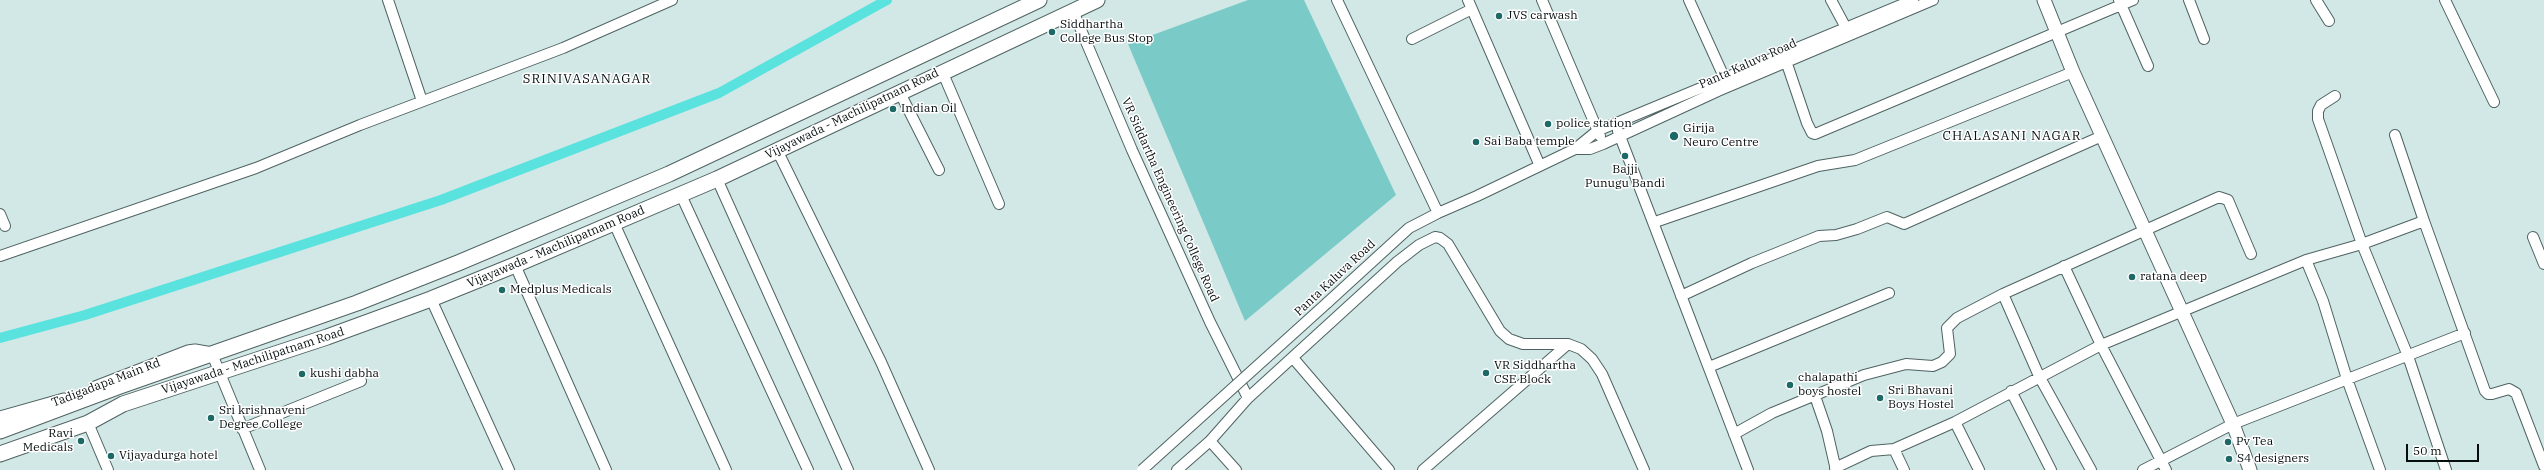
<!DOCTYPE html>
<html>
<head>
<meta charset="utf-8">
<style>
	body { margin:0 }
	#map { position:relative; width:2544px; height:470px; overflow:hidden; background:#d1e8e7; font-family:"IBM Plex Serif",serif }
	canvas { display:block }
	.scale { position:absolute; left:2406px; top:444px; width:73px; height:18px; box-sizing:border-box; border:2px solid #060d0d; border-top:0; padding-left:5px; font-size:12px; line-height:14px; white-space:nowrap; color:#060d0d; -webkit-text-stroke:3px #fff; paint-order:stroke }
</style>
</head>
<body>
<div id="map">
<canvas width="2544" height="470"></canvas>
<div class="scale">50 m</div>
</div>
<script>
const ctx = document.querySelector('canvas').getContext('2d');
ctx.lineJoin = 'round';
function fill(path, color) { ctx.fillStyle = color; ctx.fill(path, 'evenodd'); }
const poly = rows => new Path2D(rows.map(r => 'M' + r).join(''));
function strokePath(path, color, width, dash) { ctx.strokeStyle = color; ctx.lineWidth = width; ctx.lineCap = dash ? 'butt' : 'round'; ctx.setLineDash(dash || []); ctx.stroke(path); }
function write(font, color, halo, rows, align = 'center') {
  ctx.font = font + ' "IBM Plex Serif",serif'; ctx.lineWidth = 3; ctx.setLineDash([]); ctx.textBaseline = 'middle'; ctx.strokeStyle = halo; ctx.fillStyle = color; for (const [text, x, y, turn = 0] of rows) {
    ctx.save(); ctx.translate(x, y); ctx.rotate((+turn || 0) * Math.PI / 180); ctx.textAlign = isNaN(turn) ? turn : align; if (halo) ctx.strokeText(text, 0, 0); ctx.fillText(text, 0, 0); ctx.restore();
  }
}
fill(poly([
	[1248,0,1304,0,1396,195,1245,321,1128,44]
]), '#7acbc8');
strokePath(poly([
	[0,338,85,315,441,200,719,93,887,0]
]), '#5ae2de', 10);
const minor = poly([
	[388,0,422,101],
	[1337,0,1438,213],
	[1468,0,1540,166],
	[1542,0,1600,136],
	[1689,0,1724,77],
	[1831,0,1845,26],
	[2119,0,2148,66],
	[2189,0,2204,39],
	[2316,0,2329,21],
	[2445,0,2494,102],
	[1073,11,1132,150,1210,322,1248,398],
	[1412,39,1472,9],
	[1786,61,1807,123,1812,133,1815,134,2133,0],
	[942,71,999,204],
	[899,91,939,170],
	[2335,96,2321,105,2318,111,2318,119,2362,244,2408,356,2446,470],
	[1618,131,1748,470],
	[2395,135,2424,221],
	[1575,149,1590,149,1603,144,1718,91,1933,0],
	[777,150,881,362,929,470],
	[717,179,848,470],
	[681,195,808,470],
	[0,214,5,226],
	[1655,222,1818,166,1855,160,2073,72],
	[614,223,726,470],
	[2533,237,2544,264],
	[0,256,256,168,360,125,563,48,672,0],
	[2306,260,2323,301,2347,379,2380,470],
	[515,265,606,470],
	[2064,266,2101,345,2166,470],
	[2003,294,2039,376,2091,470],
	[1681,296,1752,263,1819,236,1836,235,1857,229,1887,217,1904,224,2102,136],
	[431,299,509,470],
	[1327,303,1409,228,1438,213,1477,196,1575,149,1597,131,1913,0],
	[212,354,260,470],
	[1293,358,1389,470],
	[1709,367,1889,293],
	[2011,391,2051,470],
	[1815,396,1827,431,1836,470],
	[1955,422,1979,470],
	[88,423,108,470],
	[242,429,361,381],
	[1734,434,1772,413,1864,375,1906,364,1933,366,1942,362,1950,354,1947,328,1957,318,2003,294,2219,197,2228,200,2251,254],
	[1210,441,1236,470],
	[1894,449,1955,422,2101,345,2306,260,2362,244,2424,221,2485,391,2488,394,2492,394,2509,389,2516,393,2544,466],
	[1835,468,1871,451,1894,449,1904,470],
	[1177,470,1210,441,1248,398,1397,262,1419,245,1435,237,1440,238,1448,244,1500,331,1509,339,1523,344,1568,344,1581,349,1592,359,1602,374,1644,470],
	[1423,470,1568,344],
	[2143,470,2233,424,2465,333]
]);
const major = poly([
	[2044,0,2073,72,2233,424,2250,470],
	[95,388,188,352,195,351,212,354],
	[0,418,64,400]
]);
const highway = poly([
	[0,431,120,386,357,303,458,263,669,174,1039,0],
	[0,454,88,423,123,404,327,337,431,299,515,265,717,179,1097,0]
]);
strokePath(minor, '#4f6362', 12);
strokePath(major, '#4f6362', 15);
strokePath(highway, '#4f6362', 17);
strokePath(minor, '#fff', 10);
strokePath(major, '#fff', 13);
strokePath(highway, '#fff', 15);
const minorBridge = poly([
	[1142,470,1327,303]
]);
strokePath(minorBridge, '#4f6362', 12, []);
strokePath(minorBridge, '#fff', 10);
for (const [x, y, r, color] of [
	[1499,16,4,"#1c6966"],
	[1052,32,4,"#1c6966"],
	[893,109,4,"#1c6966"],
	[1548,124,4,"#1c6966"],
	[1674,136,5,"#1c6966"],
	[1476,142,4,"#1c6966"],
	[1625,156,4,"#1c6966"],
	[2132,277,4,"#1c6966"],
	[502,290,4,"#1c6966"],
	[1486,373,4,"#1c6966"],
	[302,374,4,"#1c6966"],
	[1790,385,4,"#1c6966"],
	[1880,398,4,"#1c6966"],
	[211,418,4,"#1c6966"],
	[81,441,4,"#1c6966"],
	[2228,442,4,"#1c6966"],
	[111,456,4,"#1c6966"],
	[2229,459,4,"#1c6966"]
]) { const dot = new Path2D(); dot.arc(x, y, r, 0, 2 * Math.PI); ctx.fillStyle = color; ctx.fill(dot); strokePath(dot, '#fff', 1.5); }
write('12px', '#060d0d', '#fff', [
	["JVS carwash",1507,16],
	["Siddhartha",1060,25],
	["College Bus Stop",1060,39],
	["Indian Oil",901,109],
	["police station",1556,124],
	["Girija",1683,129],
	["Neuro Centre",1683,143],
	["Sai Baba temple",1484,142],
	["Bajji",1625,170,"center"],
	["Punugu Bandi",1625,184,"center"],
	["ratana deep",2140,277],
	["Medplus Medicals",510,290],
	["VR Siddhartha",1494,366],
	["CSE Block",1494,380],
	["kushi dabha",310,374],
	["chalapathi",1798,378],
	["boys hostel",1798,392],
	["Sri Bhavani",1888,391],
	["Boys Hostel",1888,405],
	["Sri krishnaveni",219,411],
	["Degree College",219,425],
	["Ravi",73,434,"right"],
	["Medicals",73,448,"right"],
	["Pv Tea",2236,442],
	["Vijayadurga hotel",119,456],
	["S4 designers",2237,459]
], 'left');
write('12px', '#060d0d', '#fff', [
	["Panta Kaluva Road",1748,64,-24],
	["Vijayawada - Machilipatnam Road",852,114,-26],
	["VR Siddartha Engineering College Road",1170,200,66],
	["Vijayawada - Machilipatnam Road",556,247,-23],
	["Panta Kaluva Road",1335,278,-43],
	["Vijayawada - Machilipatnam Road",253,361,-18],
	["Tadigadapa Main Rd",106,383,-21]
]);
ctx.letterSpacing = '1px';
write('13px', '#060d0d', '#fff', [
	["SRINIVASANAGAR",587,79],
	["CHALASANI NAGAR",2012,136]
]);
ctx.letterSpacing = '0px';
</script>
</body>
</html>
